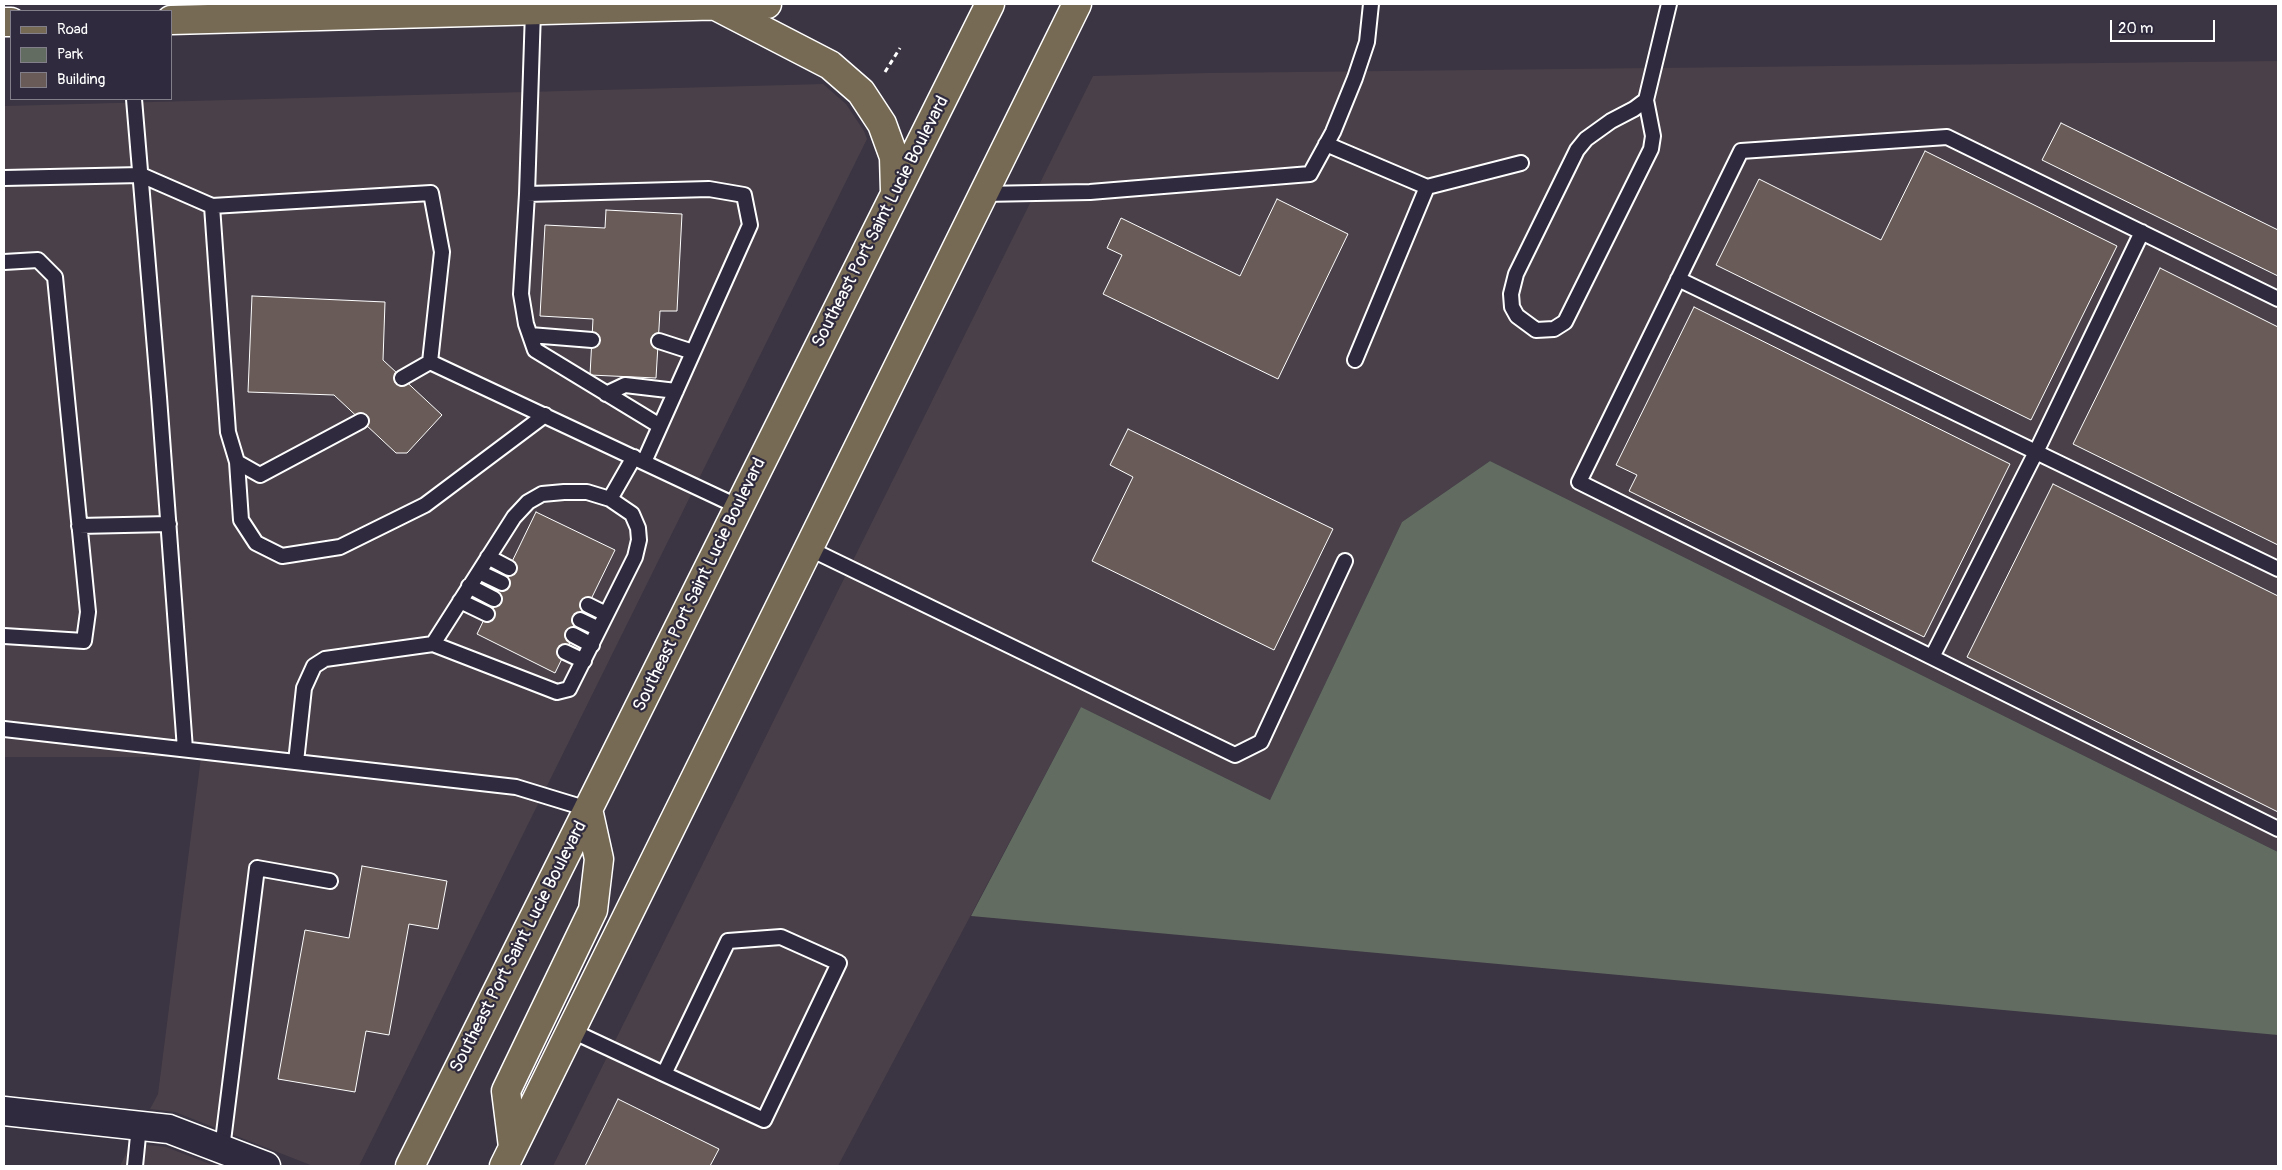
<!DOCTYPE html>
<html>
<head>
<meta charset="utf-8">
<style>
	body { margin:0 }
	#map { position:relative; width:2282px; height:1170px; overflow:hidden; background:#3b3442; font-family:Pangolin,sans-serif }
	canvas { display:block }
	.frame { position:absolute; inset:0; border:5px solid #fff; pointer-events:none }
	.legend { position:absolute; left:10px; top:10px; width:162px; height:90px; box-sizing:border-box; background:#2f2a3d; border:1px solid #827f8b; margin:0; padding:6px 9px; list-style:none; font-size:15px; color:#fff }
	.legend li { display:flex; align-items:center; gap:10px; height:25px }
	.legend b { width:25px; border:1px solid #827f8b }
	.scale { position:absolute; left:2110px; top:20px; width:105px; height:22px; box-sizing:border-box; border:2px solid #fff; border-top:0; padding-left:6px; font-size:15px; line-height:18px; white-space:nowrap; color:#fff; -webkit-text-stroke:4px #2f2a3d; paint-order:stroke }
</style>
</head>
<body>
<div id="map">
<canvas width="2282" height="1170"></canvas>
<div class="frame"></div>
<ul class="legend">
<li><b style="height:6px;background:#766a54"></b>Road</li>
<li><b style="height:14px;background:#626c61"></b>Park</li>
<li><b style="height:14px;background:#695b58"></b>Building</li>
</ul>
<div class="scale">20 m</div>
</div>
<script>
const ctx = document.querySelector('canvas').getContext('2d');
ctx.lineJoin = 'round';
function fill(path, color) { ctx.fillStyle = color; ctx.fill(path, 'evenodd'); }
const poly = rows => new Path2D(rows.map(r => 'M' + r).join(''));
function strokePath(path, color, width, dash) { ctx.strokeStyle = color; ctx.lineWidth = width; ctx.lineCap = dash ? 'butt' : 'round'; ctx.setLineDash(dash || []); ctx.stroke(path); }
function write(font, color, halo, rows, align = 'center') {
  ctx.font = font + ' Pangolin,sans-serif'; ctx.lineWidth = 4.5; ctx.setLineDash([]); ctx.textBaseline = 'middle'; ctx.strokeStyle = halo; ctx.fillStyle = color; for (const [text, x, y, turn = 0] of rows) {
    ctx.save(); ctx.translate(x, y); ctx.rotate((+turn || 0) * Math.PI / 180); ctx.textAlign = isNaN(turn) ? turn : align; if (halo) ctx.strokeText(text, 0, 0); ctx.fillText(text, 0, 0); ctx.restore();
  }
}
fill(poly([
	[2278,61,2278,852,1490,461,1402,522,1270,800,1081,707,838,1166,553,1166,1093,76,1207,73],
	[823,84,846,104,864,131,867,139,359,1166,313,1166,175,1112,150,1109,158,1094,201,757,4,757,4,106],
	[131,1143,166,1147,215,1166,120,1166]
]), '#494049');
fill(poly([
	[1490,461,2278,852,2278,1035,971,916,1081,707,1270,800,1402,522]
]), '#626c61');
const building = poly([
	[2061,123,2278,230,2278,276,2042,160,2061,123],
	[1925,151,2117,246,2031,420,1716,265,1759,179,1881,240,1925,151],
	[1277,199,1348,234,1278,379,1103,294,1122,255,1107,248,1121,218,1240,276,1277,199],
	[606,210,682,214,677,311,660,311,656,378,590,375,593,319,540,316,545,225,605,228,606,210],
	[2160,268,2278,327,2278,545,2073,444,2160,268],
	[252,296,385,302,383,360,442,415,407,453,396,453,334,395,248,392,252,296],
	[1694,307,2010,464,1924,637,1629,491,1637,475,1616,465,1694,307],
	[1128,429,1333,529,1274,650,1092,561,1133,477,1110,465,1128,429],
	[2053,484,2278,596,2278,812,1967,657,2053,484],
	[536,512,615,550,555,673,477,634,536,512],
	[362,866,447,881,438,929,409,924,389,1035,366,1031,355,1092,278,1079,305,930,349,938,362,866],
	[618,1099,719,1149,710,1166,585,1166,618,1099]
]);
fill(building, '#695b58');
strokePath(building, '#fff', 1);
const service = poly([
	[533,11,527,194,709,189,744,195,750,225,644,462],
	[134,99,159,397,185,749],
	[1646,100,1634,109,1611,121,1586,139,1577,150,1516,274,1511,294,1512,307,1517,316,1536,330,1554,329,1565,322,1651,149,1653,136,1646,100,1669,4],
	[1326,144,1427,187,1521,163],
	[4,178,141,175,212,206,228,432,237,462,260,475,361,421],
	[527,194,521,294,526,324,535,350,660,426],
	[982,194,1090,192,1310,174,1333,132,1355,78,1367,42,1371,4],
	[212,206,431,193,442,252,430,362],
	[4,262,38,260,55,277,88,612,84,641,4,636],
	[1678,279,2278,569],
	[2278,299,1947,137,1741,151,1579,482,2278,829],
	[530,335,592,340],
	[659,341,693,352],
	[1355,360,1427,187],
	[402,378,430,362,739,507],
	[606,394,625,385,676,391],
	[237,462,241,520,256,543,282,556,340,547,425,505,545,415],
	[610,499,634,457],
	[79,526,169,524],
	[808,548,1235,755,1261,742,1345,561],
	[488,557,509,568],
	[479,572,502,583],
	[469,586,494,599],
	[460,601,487,614],
	[588,605,606,614],
	[580,620,599,629],
	[573,635,592,645],
	[565,652,584,661],
	[1932,657,2036,452,2142,232],
	[4,729,516,787,588,809],
	[296,762,304,688,314,666,325,659,433,644,557,692,569,689,635,557,639,540,638,528,632,514,610,499,587,492,564,492,542,494,528,502,514,517,433,644],
	[570,1030,664,1074,764,1120,839,963,781,937,728,941,664,1074],
	[222,1149,257,868,330,881],
	[135,1166,139,1126]
]);
const minor = poly([
	[4,1111,169,1129,266,1166]
]);
const primary = poly([
	[716,6,830,65,861,92,882,124,894,157,895,191],
	[171,20,767,4],
	[4,22,11,22],
	[513,1147,506,1091,593,910,599,859,588,809],
	[410,1166,990,4],
	[504,1166,1077,4]
]);
strokePath(service, '#fff', 18);
strokePath(minor, '#fff', 31);
strokePath(primary, '#fff', 31);
strokePath(poly([
	[885,72,900,48]
]), '#fff', 3, [5, 4]);
strokePath(service, '#2f2a3d', 14);
strokePath(minor, '#2f2a3d', 28);
strokePath(primary, '#766a54', 28);
write('18px', '#fff', '#2f2a3d', [
	["Southeast Port Saint Lucie Boulevard",881,222,-63],
	["Southeast Port Saint Lucie Boulevard",700,585,-64],
	["Southeast Port Saint Lucie Boulevard",519,947,-63]
]);
</script>
</body>
</html>
